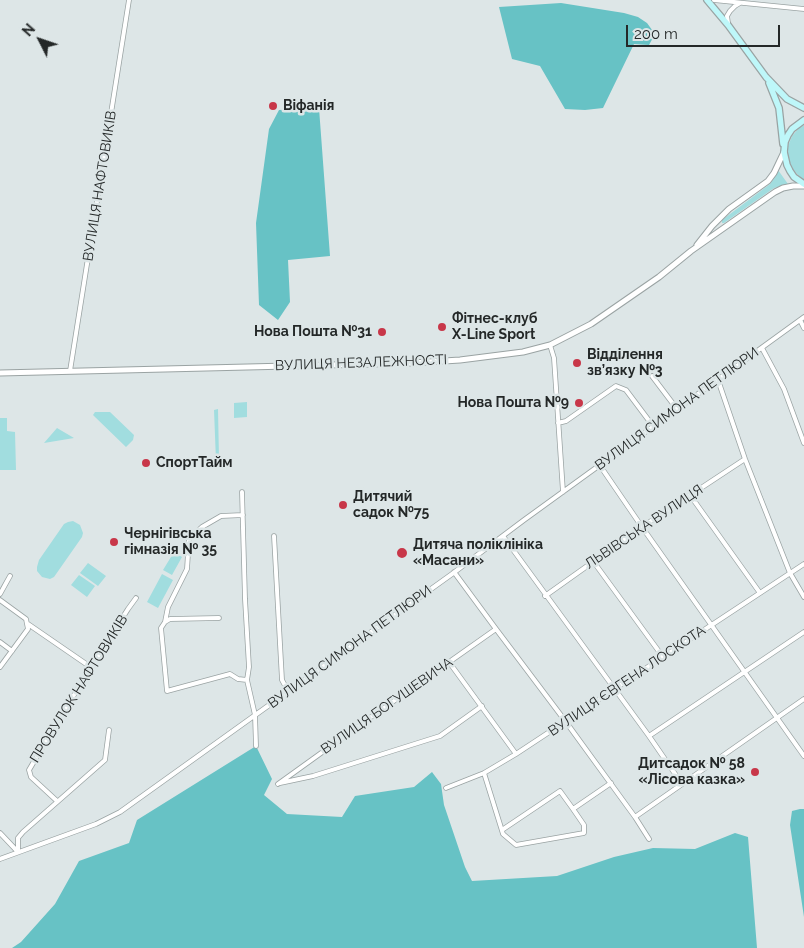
<!DOCTYPE html>
<html>
<head>
<meta charset="utf-8">
<style>
	body { margin:0 }
	#map { position:relative; width:804px; height:948px; overflow:hidden; background:#dde6e7; font-family:Raleway,sans-serif }
	canvas { display:block }
	.north { position:absolute; left:15px; top:15px; width:50px; height:50px; -webkit-text-stroke:4px #dde6e7; paint-order:stroke; rotate:311deg; font-size:14px; font-weight:700; line-height:20px; text-align:center; color:#242828 }
	.north::after { content:''; display:block; margin:auto; width:18px; height:22px; background:#242828; clip-path:polygon(50% 0,100% 100%,50% 72%,0 100%) }
	.scale { position:absolute; left:626px; top:25px; width:154px; height:22px; box-sizing:border-box; border:2px solid #242828; border-top:0; padding-left:6px; font-size:15px; line-height:18px; white-space:nowrap; color:#242828; -webkit-text-stroke:4px #dde6e7; paint-order:stroke }
</style>
</head>
<body>
<div id="map">
<canvas width="804" height="948"></canvas>
<div class="north">N</div>
<div class="scale">200 m</div>
</div>
<script>
const ctx = document.querySelector('canvas').getContext('2d');
ctx.lineJoin = 'round';
function fill(path, color) { ctx.fillStyle = color; ctx.fill(path, 'evenodd'); }
const poly = rows => new Path2D(rows.map(r => 'M' + r).join(''));
function strokePath(path, color, width, dash) { ctx.strokeStyle = color; ctx.lineWidth = width; ctx.lineCap = dash ? 'butt' : 'round'; ctx.setLineDash(dash || []); ctx.stroke(path); }
function write(font, color, halo, rows, align = 'center') {
  ctx.font = font + ' Raleway,sans-serif'; ctx.lineWidth = 5; ctx.setLineDash([]); ctx.textBaseline = 'middle'; ctx.strokeStyle = halo; ctx.fillStyle = color; for (const [text, x, y, turn = 0] of rows) {
    ctx.save(); ctx.translate(x, y); ctx.rotate((+turn || 0) * Math.PI / 180); ctx.textAlign = isNaN(turn) ? turn : align; if (halo) ctx.strokeText(text, 0, 0); ctx.fillText(text, 0, 0); ctx.restore();
  }
}
fill(poly([
	[804,125,804,180,797,174,791,166,788,156,788,146,792,136,799,128],
	[778,170,788,184,774,188,724,223,722,223,722,220,770,184,775,177],
	[247,402,247,417,234,418,234,403],
	[218,409,219,459,216,461,214,410],
	[95,412,110,412,134,435,133,440,126,447,95,417,93,415],
	[0,418,7,418,7,431,15,432,16,470,0,470],
	[57,428,74,438,44,443],
	[73,521,80,525,83,533,82,537,54,577,50,579,42,577,37,571,37,567,39,560,64,524,68,522],
	[174,552,182,557,172,575,163,570],
	[88,563,106,576,98,586,80,573],
	[162,574,173,580,158,608,147,602],
	[79,575,95,586,87,597,71,585]
]), '#a1dddf');
fill(poly([
	[561,3,624,13,638,17,647,23,655,34,649,45,634,44,603,108,585,110,565,109,540,66,512,59,499,7],
	[319,108,330,256,288,260,290,302,278,320,259,305,256,223,269,129,279,110],
	[256,746,272,779,264,795,287,814,342,817,355,796,414,787,432,772,441,784,444,805,465,867,472,881,557,876,614,857,653,848,695,849,735,833,748,837,757,948,12,948,21,942,55,904,79,861,129,843,137,820],
	[800,809,804,809,804,917,790,825,792,811]
]), '#67c2c5');
const minor = poly([
	[714,0,804,9],
	[728,23,727,16,730,11,735,6,740,3],
	[800,320,804,328],
	[550,345,554,358,563,492],
	[762,348,784,389,804,443],
	[70,371,129,0],
	[652,376,677,409],
	[718,380,745,459,790,573,804,597],
	[558,423,566,421,616,386,626,390,653,426],
	[601,464,603,470,642,527,804,756],
	[242,492,245,599,249,667,247,680,255,715,256,746],
	[690,495,760,593],
	[274,536,282,680,288,691],
	[503,536,649,736,682,784],
	[593,561,663,657],
	[454,572,496,629,566,722,635,817,649,839],
	[0,594,10,576],
	[545,596,642,527,745,459],
	[0,600,26,619,28,629,0,667],
	[219,618,170,619,165,622,161,628,167,691,230,674,238,679,247,680],
	[165,622,168,607,187,569,189,539,202,527,221,516,243,515],
	[28,624,92,668],
	[0,642,12,651],
	[449,662,516,754],
	[649,736,804,632],
	[484,773,503,834,516,845,584,833,584,825,573,809,611,783],
	[280,783,313,776,440,736,482,706],
	[278,784,374,715,496,629],
	[446,788,484,773,516,754,804,564],
	[57,801,31,777,29,770,62,714,128,609,136,598],
	[635,817,804,699],
	[502,830,560,791,573,809],
	[0,833,18,852],
	[18,852,18,838,23,832,105,760,109,730],
	[0,859,96,824,120,812,452,574,524,520,804,317]
]);
const tertiary = poly([
	[697,245,712,226,729,209,768,181,774,173,784,152],
	[0,373,412,363,460,360,523,352,550,345,591,324,659,277,691,251,775,192,783,188,793,186,804,186]
]);
const secondary = poly([
	[707,0,728,25,766,77,787,99,804,108],
	[769,83,779,108,783,144],
	[804,120,792,129,788,135,785,142,784,152,787,165,790,171,794,177,804,184]
]);
strokePath(minor, '#9aa3a3', 5.5);
strokePath(tertiary, '#9aa3a3', 7);
strokePath(secondary, '#9aa3a3', 8);
strokePath(minor, '#fff', 4);
strokePath(tertiary, '#fff', 5);
strokePath(secondary, '#bef7f9', 5.5);
for (const [x, y, r, color] of [
	[273,106,5,"#c83749"],
	[442,327,5,"#c83749"],
	[382,332,5,"#c83749"],
	[577,363,5,"#c83749"],
	[579,403,5,"#c83749"],
	[146,463,5,"#c83749"],
	[343,505,5,"#c83749"],
	[114,542,5,"#c83749"],
	[402,553,6,"#c83749"],
	[755,772,5,"#c83749"]
]) { const dot = new Path2D(); dot.arc(x, y, r, 0, 2 * Math.PI); ctx.fillStyle = color; ctx.fill(dot); strokePath(dot, '#dde6e7', 2); }
write('bold 14px', '#242828', '#dde6e7', [
	["Віфанія",283,106],
	["Фітнес-клуб",452,319],
	["X-Line Sport",452,335],
	["Нова Пошта №31",372,332,"right"],
	["Відділення",587,355],
	["зв’язку №3",587,371],
	["Нова Пошта №9",569,403,"right"],
	["СпортТайм",156,463],
	["Дитячий",353,497],
	["садок №75",353,513],
	["Чернігівська",124,534],
	["гімназія № 35",124,550],
	["Дитяча поліклініка",413,545],
	["«Масани»",413,561],
	["Дитсадок № 58",745,764,"right"],
	["«Лісова казка»",745,780,"right"]
], 'left');
write('14px', '#242828', '#dde6e7', [
	["ВУЛИЦЯ НАФТОВИКІВ",100,186,-81],
	["ВУЛИЦЯ НЕЗАЛЕЖНОСТІ",361,363,-2],
	["ВУЛИЦЯ СИМОНА ПЕТЛЮРИ",677,409,-36],
	["ЛЬВІВСЬКА ВУЛИЦЯ",644,527,-34],
	["ВУЛИЦЯ СИМОНА ПЕТЛЮРИ",350,647,-36],
	["ВУЛИЦЯ ЄВГЕНА ЛОСКОТА",627,681,-34],
	["ПРОВУЛОК НАФТОВИКІВ",79,689,-58],
	["ВУЛИЦЯ БОГУШЕВИЧА",387,706,-35]
]);
</script>
</body>
</html>
